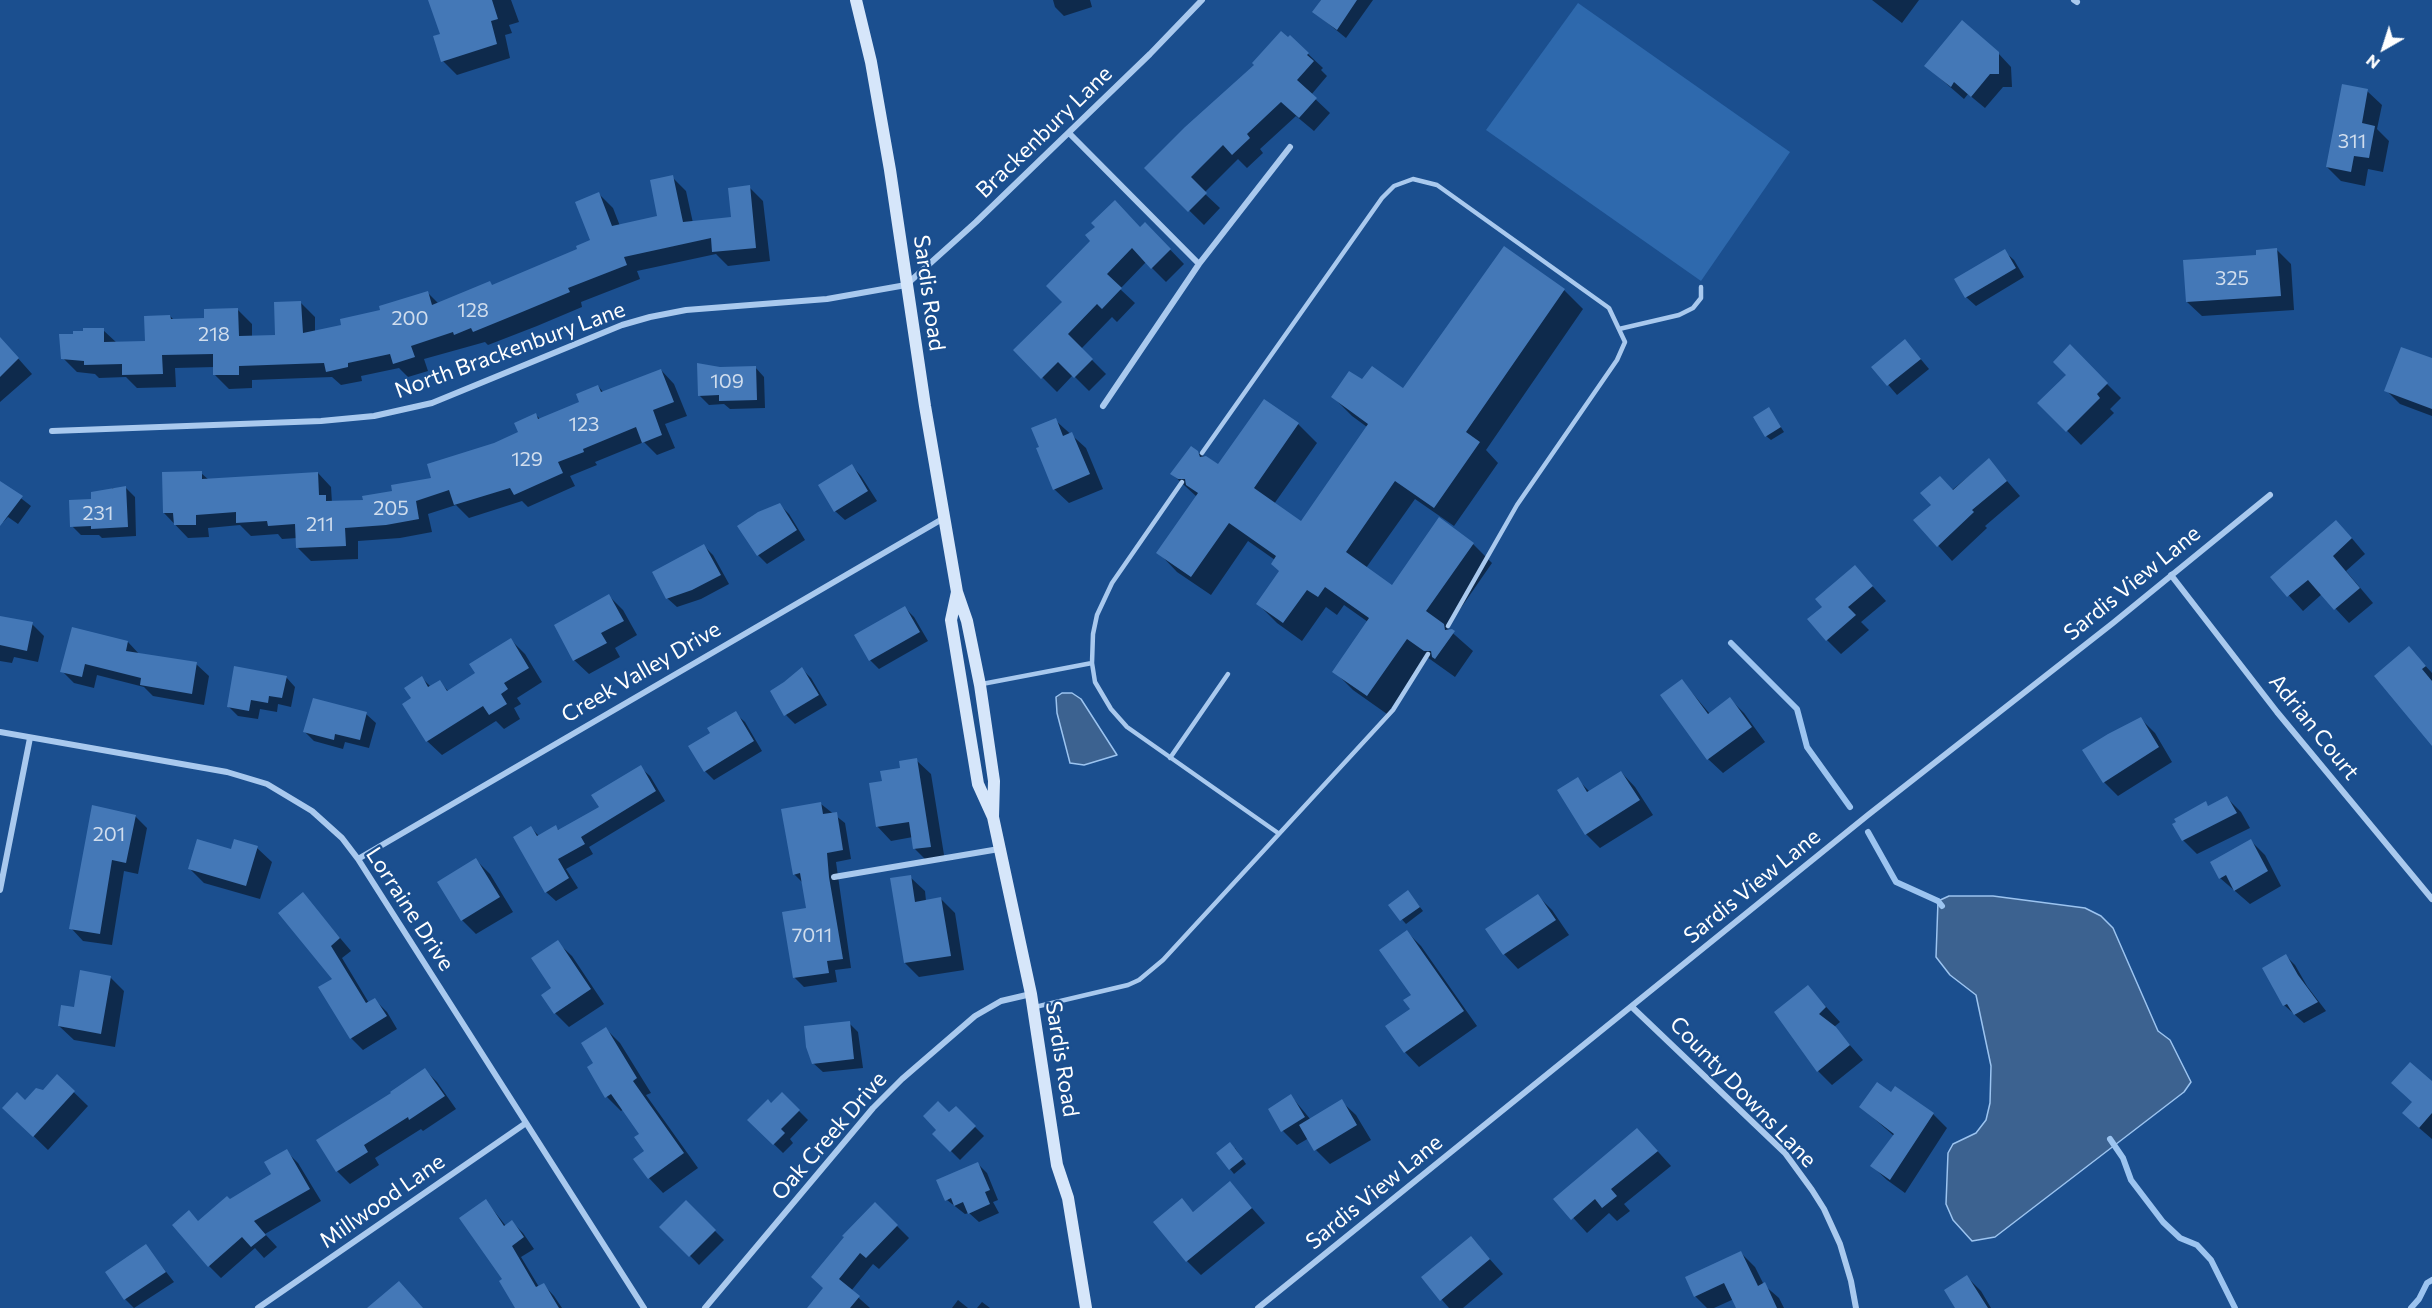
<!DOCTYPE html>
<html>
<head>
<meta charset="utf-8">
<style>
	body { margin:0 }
	#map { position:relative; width:2432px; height:1308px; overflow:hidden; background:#1b4f8f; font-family:Commissioner,sans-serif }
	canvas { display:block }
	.north { position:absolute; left:2354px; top:18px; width:60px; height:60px; -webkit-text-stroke:4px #1b4f8f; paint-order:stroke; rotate:219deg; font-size:16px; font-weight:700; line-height:24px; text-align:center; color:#fff }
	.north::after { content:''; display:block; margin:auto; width:21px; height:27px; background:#fff; clip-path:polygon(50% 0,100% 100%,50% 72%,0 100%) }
</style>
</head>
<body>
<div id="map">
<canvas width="2432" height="1308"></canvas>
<div class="north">N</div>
</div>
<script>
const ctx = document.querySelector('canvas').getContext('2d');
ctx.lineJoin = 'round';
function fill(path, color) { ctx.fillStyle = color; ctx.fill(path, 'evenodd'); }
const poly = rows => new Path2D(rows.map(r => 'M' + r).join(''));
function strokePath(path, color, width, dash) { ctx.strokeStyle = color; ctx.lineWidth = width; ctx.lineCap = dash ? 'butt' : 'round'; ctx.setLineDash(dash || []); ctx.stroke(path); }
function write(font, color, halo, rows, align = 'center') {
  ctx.font = font + ' Commissioner,sans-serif'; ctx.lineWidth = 4.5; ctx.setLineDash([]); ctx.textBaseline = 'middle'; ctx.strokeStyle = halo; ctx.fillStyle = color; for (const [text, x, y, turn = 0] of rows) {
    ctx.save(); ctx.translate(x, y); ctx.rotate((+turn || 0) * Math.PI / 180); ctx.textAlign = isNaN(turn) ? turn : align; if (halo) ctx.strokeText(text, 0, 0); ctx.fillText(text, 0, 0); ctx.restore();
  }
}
fill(poly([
	[1578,3,1790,152,1701,281,1486,130]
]), '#2e69ad');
const water = poly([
	[1062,693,1072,693,1081,699,1117,755,1084,765,1070,763,1057,713,1056,697,1062,693],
	[1949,896,1993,896,2085,908,2101,916,2113,928,2158,1031,2170,1040,2191,1082,2184,1092,1995,1237,1972,1241,1953,1220,1946,1204,1948,1153,1953,1144,1976,1133,1986,1120,1990,1103,1991,1066,1976,995,1950,975,1936,957,1938,901,1949,896]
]);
fill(water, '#3c6290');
strokePath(water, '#9cc4f0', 1.5);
fill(poly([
	[430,0,511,0,519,22,509,25,512,33,505,35,510,58,457,75,443,61,442,35],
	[1053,0,1090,0,1092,7,1064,16,1055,7],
	[1321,0,1373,0,1346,38,1314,12],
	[1872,0,1919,0,1902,23],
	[1290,37,1323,68,1321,70,1327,76,1311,95,1330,113,1314,131,1296,116,1260,149,1263,153,1247,168,1238,159,1204,193,1220,208,1204,225,1146,168],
	[1998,53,2011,67,2012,87,2003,87,1985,108,1968,94,1964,99,1926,66],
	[2367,91,2382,105,2377,129,2389,141,2383,172,2368,169,2365,186,2341,181,2327,167],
	[672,177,686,191,693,223,733,218,749,187,763,201,770,261,728,266,716,254,637,271,640,279,581,302,582,307,537,326,488,345,485,342,424,359,428,371,408,377,399,368,361,376,362,381,341,385,332,377,252,380,252,388,229,389,215,375,215,367,175,368,176,387,137,388,126,377,99,378,95,374,77,372,63,358,75,335,103,330,117,343,147,343,170,316,174,320,206,320,238,310,252,324,252,337,276,336,301,303,315,317,315,332,343,326,427,292,439,304,493,286,579,250,592,241,599,194,613,208,620,226,659,217],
	[1141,229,1159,238,1184,264,1166,282,1146,262,1120,289,1135,303,1117,322,1112,317,1081,349,1106,374,1089,391,1073,375,1057,392,1015,350],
	[2277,250,2291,264,2294,310,2202,316,2187,302,2258,257],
	[2004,251,2014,260,2024,277,1976,306,1966,297],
	[1564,290,1583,309,1486,450,1498,463,1454,526,1415,499,1366,568,1393,587,1473,544,1492,563,1447,628,1473,651,1455,677,1427,657,1387,714,1353,690,1334,671,1368,622,1344,605,1337,615,1326,607,1302,641,1277,623,1258,604,1280,571,1275,560,1248,541,1211,595,1177,572,1158,552,1197,497,1172,474,1197,452,1218,466,1298,424,1317,443,1274,504,1301,523,1367,427,1352,416,1333,397,1363,382,1403,390],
	[0,338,32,374,0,402],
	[2070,347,2121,398,2110,409,2114,413,2081,445,2040,403,2068,375],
	[1914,351,1929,369,1897,395,1873,367],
	[2432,360,2432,416,2400,404,2386,390],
	[755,367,764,377,765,408,730,409,724,404,709,405,699,395,720,368],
	[661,370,674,384,687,416,665,424,675,448,657,455,644,442,595,462,597,465,570,476,575,486,528,507,522,501,469,518,456,505,428,514,432,532,400,538,358,541,358,559,311,561,298,548,297,538,282,539,278,534,251,536,240,525,208,528,209,537,188,538,164,513,201,473,209,480,318,473,331,487,332,503,365,501,433,479,494,444,520,433,535,414,540,419,581,403,598,386,604,393],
	[1769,409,1784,432,1771,440,1766,436],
	[1055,420,1086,448,1103,489,1069,503,1054,489,1041,447],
	[1989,460,2020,496,1985,526,1987,528,1952,561,1915,520],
	[852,466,861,476,877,501,845,520,835,511],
	[0,482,31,506,18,524,8,517,3,522,0,521],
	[112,488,126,488,135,497,136,536,102,538,99,535,81,535,72,526,92,501,112,491],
	[780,505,789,514,805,540,767,564,758,555],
	[2350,536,2365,554,2346,571,2373,603,2349,623,2322,594,2303,611,2272,577],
	[704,546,713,555,729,584,701,599,677,607,667,598],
	[1855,567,1886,601,1861,622,1869,630,1841,654,1827,640,1824,607],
	[609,596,623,610,637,635,615,648,620,657,589,674,574,660],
	[905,608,914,617,928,641,879,669,870,660],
	[0,617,32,624,44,636,38,662,14,657,12,663,0,661],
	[511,640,525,654,542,682,517,698,521,704,514,708,520,719,504,729,496,721,442,755,427,741,413,699,422,678,431,687,440,682,449,692,477,673],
	[128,642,140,655,196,664,209,676,204,705,153,696,144,687,97,675,94,688,74,683,62,671],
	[2409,648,2432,673,2432,742],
	[802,669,811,678,827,705,795,724,786,715],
	[286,677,295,687,291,707,278,704,277,712,260,709,258,719,238,716,228,706],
	[1682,681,1710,714,1730,699,1744,713,1765,742,1723,773,1708,759,1662,696],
	[735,713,745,722,762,751,714,780,705,771,712,733],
	[366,714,376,723,369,748,345,742,343,749,314,741,305,732],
	[2141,719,2155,733,2172,762,2118,796,2104,782],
	[916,760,931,774,945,861,929,863,915,849,913,837,891,841,877,826,884,782],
	[640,767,650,776,665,801,589,847,593,854,566,869,578,888,556,901,546,892,531,828,539,836,555,827,560,831,601,808],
	[1621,772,1635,787,1653,815,1600,848,1586,834,1577,779,1590,792],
	[2227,798,2241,812,2250,828,2197,854,2183,840,2205,803,2209,807],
	[821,804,845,823,851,859,836,862,851,968,835,970,837,982,804,987,794,977,808,909,803,883,794,874],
	[135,816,147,828,138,874,124,871,112,945,83,941,71,928],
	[2251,841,2265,855,2281,886,2250,904,2220,878],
	[257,848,272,862,260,899,204,883,190,869,232,851],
	[476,860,490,874,513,912,476,934,462,920],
	[910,877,925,891,926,901,941,899,955,913,964,970,919,977,905,963],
	[303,894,351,951,342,958,369,1003,375,1000,387,1012,397,1029,363,1050,351,1038,334,979],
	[1538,896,1552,910,1569,935,1518,969,1504,954,1487,929],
	[1412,897,1423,911,1406,924,1390,906],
	[1407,932,1421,946,1477,1026,1419,1067,1405,1052,1387,1027,1412,1009,1413,995],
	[557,942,572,956,604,1004,569,1027,555,1013,554,988],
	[2286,956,2295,965,2307,986,2326,1011,2304,1023,2284,1005],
	[110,977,124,991,115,1047,74,1040,59,1026],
	[1808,987,1840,1022,1834,1027,1863,1060,1832,1085,1818,1071],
	[849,1023,858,1032,863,1068,823,1072,813,1063],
	[606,1029,620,1043,651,1093,646,1095,698,1168,663,1193,649,1178,646,1152,641,1134,624,1109,621,1111,607,1097],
	[425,1070,437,1082,456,1109,423,1131,421,1129,375,1158,379,1165,350,1184,337,1171,318,1140,393,1094],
	[57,1076,88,1106,48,1150,19,1122,26,1102,43,1091],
	[2432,1083,2432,1139,2418,1127],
	[782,1094,808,1120,790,1139,793,1143,783,1153,749,1120,771,1105],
	[1891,1095,1933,1114,1947,1128,1905,1193,1887,1180,1872,1166,1894,1136,1861,1107],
	[1291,1096,1311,1120,1341,1101,1356,1115,1371,1140,1330,1164,1316,1150,1309,1138,1297,1145,1283,1131,1270,1109],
	[956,1108,984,1136,960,1160,934,1134],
	[1651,1144,1671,1166,1624,1204,1630,1211,1617,1221,1609,1213,1587,1233,1556,1199],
	[1235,1148,1246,1164,1234,1174,1218,1154],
	[286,1151,298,1163,321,1201,265,1234,277,1247,264,1258,255,1248,221,1278,209,1266,230,1200,273,1174],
	[978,1164,987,1173,998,1200,993,1202,999,1213,979,1222,969,1213,965,1214,947,1200],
	[1230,1183,1265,1223,1201,1275,1187,1261,1181,1200,1194,1213],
	[486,1201,506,1226,512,1222,523,1233,534,1249,521,1257,539,1287,544,1285,554,1296,562,1308,517,1308,504,1280],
	[686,1202,724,1240,699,1265,662,1227],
	[875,1204,909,1238,879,1269,873,1264,851,1291,870,1308,809,1308,824,1289],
	[1471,1238,1503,1274,1463,1308,1449,1308,1423,1278],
	[146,1246,174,1282,134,1308,125,1299],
	[1741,1253,1755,1267,1764,1285,1779,1298,1784,1308,1738,1308,1734,1299,1714,1308,1707,1308,1695,1296],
	[1967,1277,1981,1291,1991,1308,1957,1308],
	[958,1300,968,1308,952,1308],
	[982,1302,990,1308,977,1308]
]), '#0007');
strokePath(poly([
	[1731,643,1797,709,1807,747,1850,807],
	[1868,832,1896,882,1938,901,1942,906],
	[2110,1139,2123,1158,2131,1180,2163,1222,2180,1238,2197,1245,2211,1260,2235,1308],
	[2411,1308,2419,1299,2427,1283,2432,1280]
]), '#9cc4f0', 6);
fill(poly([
	[428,0,492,0,498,19,491,21,497,44,441,62,433,36,440,34],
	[1321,0,1357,0,1337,30,1312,12],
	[1962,20,1999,52,1999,74,1990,74,1971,97,1954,82,1951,87,1924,66],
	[1281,31,1288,37,1290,35,1309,53,1307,55,1314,61,1297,80,1317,98,1299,118,1281,102,1247,134,1250,138,1232,155,1223,145,1191,177,1207,193,1188,212,1144,168,1185,127,1254,65,1252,63],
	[2342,84,2368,89,2362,123,2375,126,2369,158,2354,156,2351,172,2326,167],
	[673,175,683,222,731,217,728,188,750,185,756,248,712,252,711,238,624,257,627,265,568,288,570,292,522,312,473,332,471,328,454,335,453,332,411,346,415,357,393,364,390,354,348,363,348,367,326,372,324,363,239,366,239,375,213,375,213,354,162,355,163,374,122,375,122,364,84,365,84,361,61,359,59,334,73,334,73,331,83,331,83,328,104,328,104,342,145,341,144,316,170,315,171,319,204,318,204,309,238,308,239,336,275,335,274,302,301,301,303,333,341,325,340,319,380,310,379,306,428,291,432,305,490,281,492,285,577,249,576,246,590,240,575,202,599,192,612,226,657,216,650,180],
	[1115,200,1140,227,1145,222,1171,249,1151,269,1132,248,1107,274,1122,288,1102,309,1097,304,1068,334,1093,359,1074,378,1058,362,1041,379,1013,350,1062,302,1046,286,1090,241,1085,235,1095,227,1091,223],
	[1504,246,1565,289,1466,432,1480,442,1434,508,1395,481,1346,552,1392,585,1439,517,1474,543,1426,611,1444,624,1445,630,1452,629,1455,631,1435,659,1432,657,1431,651,1424,651,1407,639,1367,696,1332,672,1369,618,1325,587,1318,597,1307,590,1283,623,1256,604,1279,571,1271,564,1276,556,1229,523,1191,577,1156,553,1198,493,1186,485,1185,479,1178,479,1170,474,1191,446,1198,451,1200,457,1206,456,1218,464,1264,399,1299,423,1254,488,1301,521,1368,424,1331,397,1349,371,1362,379,1372,366,1403,388],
	[2277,248,2281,296,2186,302,2183,260,2256,255,2256,250],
	[2005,249,2016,268,1965,298,1954,279],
	[0,337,19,358,0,377],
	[1905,339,1921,359,1887,386,1871,367],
	[2070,344,2108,383,2097,394,2100,398,2066,432,2037,403,2066,375,2053,362],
	[2401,347,2432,358,2432,409,2384,391],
	[697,363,720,367,756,366,757,400,719,401,719,395,698,396],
	[661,369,674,402,653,410,662,435,642,443,636,427,583,449,584,452,558,462,563,473,514,495,510,488,454,505,449,490,416,501,419,519,386,525,345,528,346,546,296,548,295,524,268,526,267,521,236,523,236,512,196,515,196,525,174,525,173,513,163,513,162,472,202,471,202,479,318,472,319,495,326,495,326,501,363,500,362,496,392,491,391,485,431,478,427,464,494,443,518,432,514,423,536,413,538,419,579,402,576,394,598,385,601,392],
	[1769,407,1781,427,1765,437,1753,417],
	[1056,418,1063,436,1072,432,1090,474,1053,490,1036,448,1039,447,1031,428],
	[1989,458,2007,481,1972,510,1974,512,1937,547,1913,520,1931,505,1920,493,1940,476,1953,490],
	[852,464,868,491,834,512,818,485],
	[0,481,23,496,0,526],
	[126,486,128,527,91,529,91,526,70,527,69,500,91,499,91,492],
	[780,503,797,530,757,556,737,526,758,512],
	[2336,520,2352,538,2333,556,2360,588,2334,610,2308,580,2287,597,2270,577],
	[704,544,721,575,692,590,666,599,652,572],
	[1855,565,1873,586,1848,607,1856,615,1826,641,1807,619,1822,607,1815,599],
	[609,594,624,621,601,633,607,643,573,661,554,625],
	[905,606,920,632,869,661,854,635],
	[0,616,33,622,27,651,0,645],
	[72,627,128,641,126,651,197,662,192,694,140,685,141,678,85,664,82,677,60,672],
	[511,638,529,668,504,683,508,689,501,694,507,704,489,715,483,706,426,742,402,704,411,698,404,688,422,676,428,687,440,680,447,691,475,673,469,664],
	[2409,646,2426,666,2422,669,2432,681,2432,746,2374,676],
	[234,666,287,676,282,698,269,696,268,703,251,700,249,711,227,707],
	[802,667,819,695,784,716,770,691,784,682],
	[1682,679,1708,714,1730,697,1752,727,1707,760,1660,695],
	[313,698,367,712,360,740,335,734,334,740,303,732],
	[736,711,754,741,704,772,688,746,710,733,707,728],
	[2141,717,2159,747,2103,783,2082,750,2108,734],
	[917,758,931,847,913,849,909,822,876,827,869,783,882,781,880,771,900,768,899,761],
	[641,765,656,791,581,837,585,844,558,859,569,878,545,893,513,837,531,826,537,836,556,825,558,830,599,807,591,795],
	[1621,771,1640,800,1585,835,1557,790,1578,777,1587,792],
	[2227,796,2237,813,2182,841,2172,824,2176,822,2174,819,2206,801,2208,806],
	[821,802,823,814,837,812,843,850,827,853,829,877,843,959,827,961,829,973,793,978,782,912,806,908,800,873,793,875,781,809],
	[92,805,136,815,126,863,112,860,100,934,69,929],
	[197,839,231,849,234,839,258,846,246,886,188,869],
	[2251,839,2268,871,2234,891,2226,875,2219,879,2210,862],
	[476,858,500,897,461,921,437,882],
	[911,875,915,902,941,897,951,956,904,963,890,878],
	[1408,890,1420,907,1400,921,1388,905],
	[303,892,340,938,331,946,366,1003,375,998,387,1016,350,1039,318,987,332,979,278,913],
	[1538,894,1556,920,1503,955,1485,929],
	[1407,930,1464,1011,1404,1053,1385,1026,1410,1009,1403,1000,1411,995,1379,950],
	[558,940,591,989,554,1014,541,995,551,988,531,958],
	[2286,954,2298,975,2318,1002,2294,1015,2287,1004,2283,1006,2262,968],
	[80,970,111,976,101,1034,58,1026,61,1005,74,1007],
	[1808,985,1826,1007,1819,1014,1836,1027,1850,1045,1817,1072,1774,1012],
	[850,1021,854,1059,812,1064,806,1047,804,1026],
	[606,1027,637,1078,633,1081,684,1153,648,1179,633,1159,644,1151,634,1137,639,1134,611,1094,605,1098,587,1067,593,1063,581,1043],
	[2410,1062,2432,1081,2432,1113,2419,1128,2402,1113,2412,1102,2391,1083],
	[425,1068,445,1096,409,1120,408,1117,364,1145,368,1152,336,1172,316,1140,391,1093,390,1092],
	[57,1074,75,1091,33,1137,2,1108,17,1092,25,1100,36,1088,43,1090],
	[1877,1082,1891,1092,1895,1086,1934,1113,1890,1180,1870,1166,1894,1134,1859,1107],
	[782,1092,800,1110,781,1129,785,1133,773,1145,747,1120,768,1099,771,1103],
	[1291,1094,1305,1117,1281,1132,1268,1109],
	[1342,1099,1357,1125,1314,1151,1299,1125],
	[938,1101,949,1112,956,1106,976,1126,950,1152,932,1134,936,1130,923,1116],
	[1637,1128,1658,1151,1611,1189,1617,1196,1602,1208,1595,1199,1571,1220,1553,1199],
	[1230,1142,1243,1159,1229,1170,1216,1153],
	[287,1149,310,1189,254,1221,266,1235,251,1247,242,1237,208,1267,172,1225,189,1210,198,1221,227,1196,230,1199,271,1174,264,1162],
	[978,1162,990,1190,985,1192,990,1204,968,1214,963,1202,954,1206,951,1198,945,1201,936,1180],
	[1230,1181,1252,1208,1186,1262,1153,1222,1182,1198,1193,1212],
	[486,1199,504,1226,512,1220,524,1237,512,1246,536,1287,544,1283,559,1308,515,1308,499,1281,502,1279,459,1218],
	[686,1200,716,1230,689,1257,659,1227],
	[875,1202,898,1225,866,1258,860,1253,839,1279,860,1296,850,1308,807,1308,823,1288,811,1277,844,1237,842,1236],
	[1471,1236,1490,1259,1440,1301,1421,1277],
	[146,1244,166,1272,124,1300,105,1272],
	[1741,1251,1758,1286,1765,1282,1777,1308,1736,1308,1724,1283,1694,1297,1685,1277],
	[1967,1275,1988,1308,1955,1308,1944,1290],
	[399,1281,423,1308,367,1308]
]), '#4478b7');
strokePath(poly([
	[1619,329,1679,315,1693,308,1701,298,1701,287],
	[1202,453,1382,198,1394,186,1413,179,1437,185,1609,308,1625,342,1617,360,1517,505,1448,626],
	[1182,482,1112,583,1097,615,1093,634,1092,663,1095,682,1111,709,1127,727,1278,833],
	[982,684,1092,663],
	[1170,758,1228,674],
	[1035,1007,1128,985,1139,980,1163,960,1393,710,1428,654]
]), '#a9c9ee', 4.5);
strokePath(poly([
	[2074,0,2077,2],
	[1069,133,1199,264],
	[1103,406,1199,264,1290,147],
	[52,431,321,421,374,416,432,403,622,325,650,317,686,310,827,299,906,285,976,222,1150,54,1202,0],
	[2171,575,2277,712,2432,899],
	[0,732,227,772,267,784,312,811,342,838,358,859,644,1308],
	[358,859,944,518],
	[834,877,999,849],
	[0,890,30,738],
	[1632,1007,1785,1153,1812,1190,1824,1209,1840,1244,1851,1281,1856,1308],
	[258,1308,526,1123],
	[705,1308,873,1108,902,1079,975,1016,1001,1001,1031,994],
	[1258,1308,1868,815,2113,623,2270,495]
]), '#a9c9ee', 6);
strokePath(poly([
	[856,0,871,62,890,170,925,406,957,592],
	[993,817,978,784,951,620,957,592,967,621,980,685,994,781,993,817,1031,994,1057,1165,1068,1198,1086,1308]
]), '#d6e6fa', 12);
write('20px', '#d0dded', null, [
	["311",2352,141],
	["325",2232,278],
	["128",473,310],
	["200",410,318],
	["218",214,334],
	["109",727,381],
	["123",584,424],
	["129",527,459],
	["205",391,508],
	["231",98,513],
	["211",320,524],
	["201",109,834],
	["7011",812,935]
]);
write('22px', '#fff', '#1b4f8f', [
	["Brackenbury Lane",1044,132,-44],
	["Sardis Road",929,293,82],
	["North Brackenbury Lane",510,350,-20],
	["Sardis View Lane",2132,583,-39],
	["Creek Valley Drive",641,672,-30],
	["Adrian Court",2314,727,51],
	["Sardis View Lane",1752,886,-39],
	["Lorraine Drive",410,909,57],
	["Sardis Road",1062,1059,81],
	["County Downs Lane",1743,1092,46],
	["Oak Creek Drive",829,1136,-49],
	["Sardis View Lane",1374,1192,-39],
	["Millwood Lane",382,1201,-35]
]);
</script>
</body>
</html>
